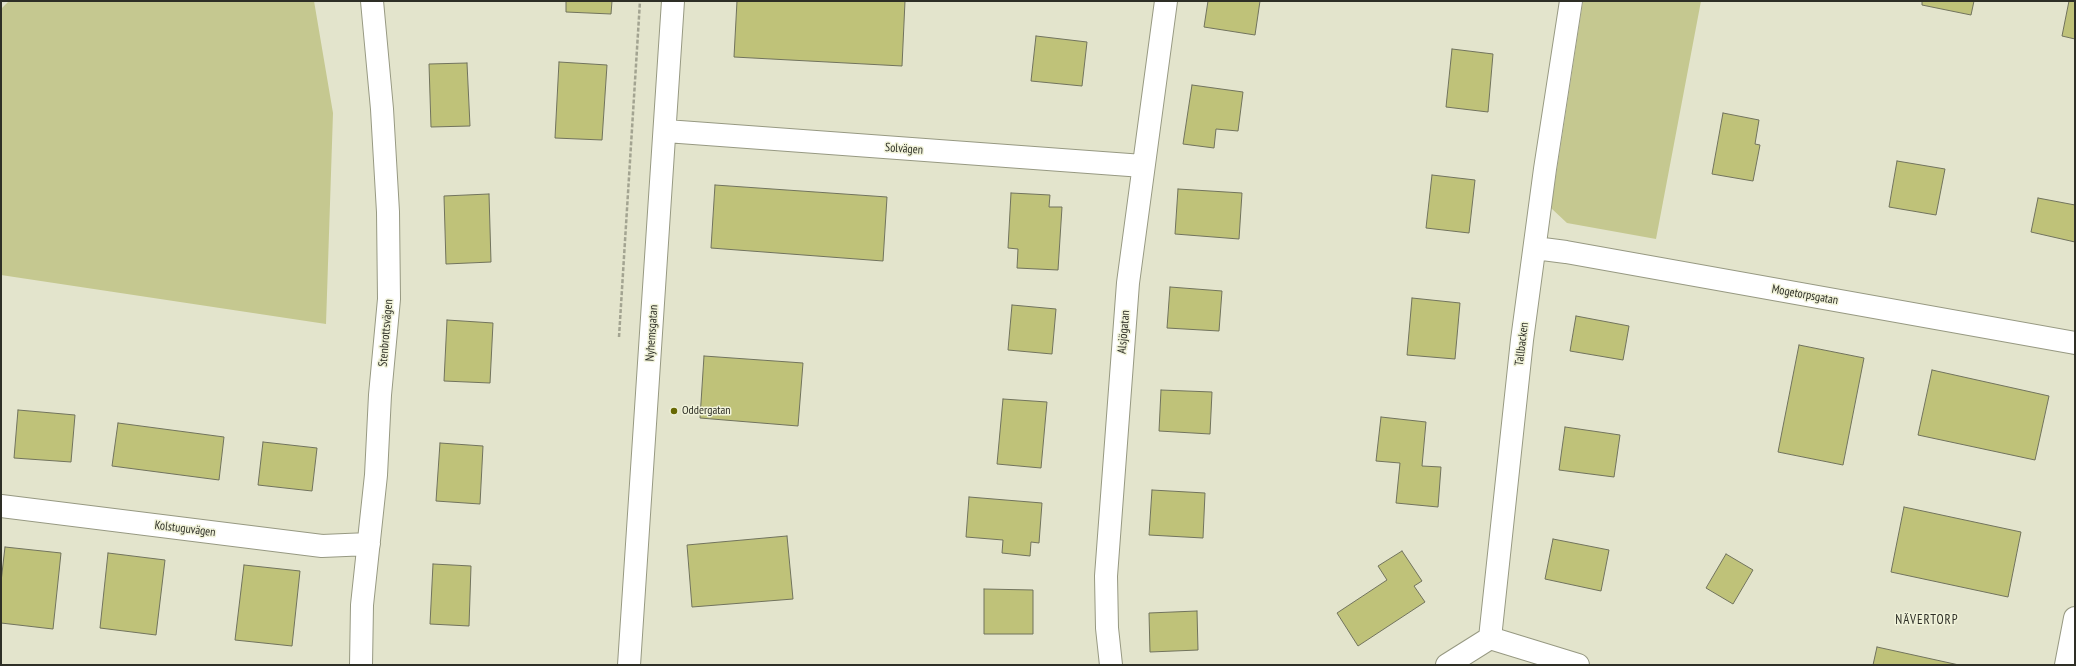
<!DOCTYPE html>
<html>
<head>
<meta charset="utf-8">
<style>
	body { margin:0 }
	#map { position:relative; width:2076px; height:666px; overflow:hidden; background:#e3e4cc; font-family:"PT Sans Narrow",sans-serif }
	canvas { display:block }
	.frame { position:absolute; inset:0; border:2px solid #2e2f26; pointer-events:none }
</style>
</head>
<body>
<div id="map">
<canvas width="2076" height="666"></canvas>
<div class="frame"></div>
</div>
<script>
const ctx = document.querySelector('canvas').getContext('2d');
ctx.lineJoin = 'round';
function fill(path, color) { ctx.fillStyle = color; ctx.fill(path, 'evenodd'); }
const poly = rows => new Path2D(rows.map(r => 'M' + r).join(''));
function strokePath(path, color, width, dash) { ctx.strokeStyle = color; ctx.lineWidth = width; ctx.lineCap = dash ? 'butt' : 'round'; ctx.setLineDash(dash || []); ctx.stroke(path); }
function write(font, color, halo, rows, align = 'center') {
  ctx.font = font + ' "PT Sans Narrow",sans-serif'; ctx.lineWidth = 3; ctx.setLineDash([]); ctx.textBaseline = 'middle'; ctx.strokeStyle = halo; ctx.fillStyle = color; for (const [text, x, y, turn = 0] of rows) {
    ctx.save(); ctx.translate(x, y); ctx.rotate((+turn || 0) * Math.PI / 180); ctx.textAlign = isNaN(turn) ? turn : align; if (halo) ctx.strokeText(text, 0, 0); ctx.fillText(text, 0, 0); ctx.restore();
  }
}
fill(poly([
	[9,1,314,1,333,113,326,324,1,275,1,9],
	[1583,1,1701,1,1656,239,1567,223,1551,208]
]), '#c5c890');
const building = poly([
	[566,1,612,1,611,14,566,12,566,1],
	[737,1,905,1,902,66,734,57,737,1],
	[1208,1,1260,1,1255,35,1204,27,1208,1],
	[1922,1,1974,1,1971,15,1922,5,1922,1],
	[2069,1,2075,1,2075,39,2062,36,2069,1],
	[1036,36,1087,42,1082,86,1031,81,1036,36],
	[1452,49,1493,54,1488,112,1446,107,1452,49],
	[559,62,607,65,602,140,555,138,559,62],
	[467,63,470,126,431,127,429,64,467,63],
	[1192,85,1243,92,1238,131,1216,129,1214,148,1183,144,1192,85],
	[1723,113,1759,120,1755,144,1760,145,1753,181,1712,174,1723,113],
	[1897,161,1945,169,1936,215,1889,207,1897,161],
	[1432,175,1475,180,1469,233,1426,228,1432,175],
	[715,185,887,197,883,261,711,248,715,185],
	[1178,189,1242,193,1239,239,1175,234,1178,189],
	[1011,193,1050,195,1049,207,1062,207,1058,270,1017,268,1018,249,1008,248,1011,193],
	[489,194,491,262,446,264,444,196,489,194],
	[2038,198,2075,205,2075,242,2031,232,2038,198],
	[1170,287,1222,291,1219,331,1167,328,1170,287],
	[1412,298,1460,303,1455,359,1407,355,1412,298],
	[1012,305,1056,309,1052,354,1008,350,1012,305],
	[1576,316,1629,326,1623,360,1570,351,1576,316],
	[447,320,493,323,490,383,444,381,447,320],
	[1799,345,1864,358,1843,465,1778,452,1799,345],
	[704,356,803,363,798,426,700,418,704,356],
	[1932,370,2049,396,2035,460,1918,435,1932,370],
	[1161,390,1212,392,1210,434,1159,431,1161,390],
	[1003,399,1047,402,1041,468,997,464,1003,399],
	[18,410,75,415,71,462,14,458,18,410],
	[1381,417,1426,422,1422,466,1441,467,1438,507,1396,503,1400,463,1376,461,1381,417],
	[118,423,224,437,219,480,112,466,118,423],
	[1565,427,1620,435,1614,477,1559,470,1565,427],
	[263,442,317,448,312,491,258,485,263,442],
	[440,443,483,446,480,504,436,501,440,443],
	[1152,490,1205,493,1203,538,1149,535,1152,490],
	[969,497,1042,503,1039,543,1031,542,1030,556,1002,553,1003,540,966,537,969,497],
	[1904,507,2021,532,2008,597,1891,572,1904,507],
	[787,536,793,599,692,607,687,545,787,536],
	[1553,539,1609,550,1601,591,1545,579,1553,539],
	[5,547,61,553,53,629,1,623,1,582,5,547],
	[1402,551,1422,581,1414,586,1425,602,1358,646,1337,613,1387,580,1378,566,1402,551],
	[108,553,165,560,156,635,100,628,108,553],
	[1726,554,1753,570,1733,604,1706,588,1726,554],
	[433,564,471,566,469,626,430,624,433,564],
	[244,565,300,571,292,646,235,640,244,565],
	[984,589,1033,590,1033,634,984,634,984,589],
	[1197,611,1198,650,1150,652,1149,613,1197,611],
	[1877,647,1959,665,1873,665,1877,647]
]);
fill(building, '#bfc279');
strokePath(building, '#71735d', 1);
const minor = poly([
	[666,131,1143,166],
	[1535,248,1566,252,2075,343],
	[1,506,322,546,369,544],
	[1490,638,1578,665],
	[361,665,362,605,376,475,380,395,389,299,388,212,382,109,372,1],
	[629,665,673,1],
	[1111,665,1107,628,1106,576,1128,283,1166,1],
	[1447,665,1490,638,1522,340,1545,169,1571,1],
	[2066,665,2075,618]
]);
strokePath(minor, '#979982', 24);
strokePath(poly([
	[619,337,640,1]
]), '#a3a491', 2.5, [4, 2]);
strokePath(minor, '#fff', 22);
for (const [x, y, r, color] of [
	[674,411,4,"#676803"]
]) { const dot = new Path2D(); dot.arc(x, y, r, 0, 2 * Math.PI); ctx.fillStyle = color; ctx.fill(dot); strokePath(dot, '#f0f2d9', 1.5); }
write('12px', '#2e2f26', '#f0f2d9', [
	["Solvägen",904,149,4],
	["Mogetorpsgatan",1805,295,10],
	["Alsjögatan",1124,332,-85],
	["Stenbrottsvägen",386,333,-85],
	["Nyhemsgatan",652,333,-86],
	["Tallbacken",1522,344,-83],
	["Kolstuguvägen",185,529,7]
]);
write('12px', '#2e2f26', '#f0f2d9', [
	["Oddergatan",682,411]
], 'left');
ctx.letterSpacing = '1px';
write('13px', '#2e2f26', '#f0f2d9', [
	["NÄVERTORP",1927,620]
]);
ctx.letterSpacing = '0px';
</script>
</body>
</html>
